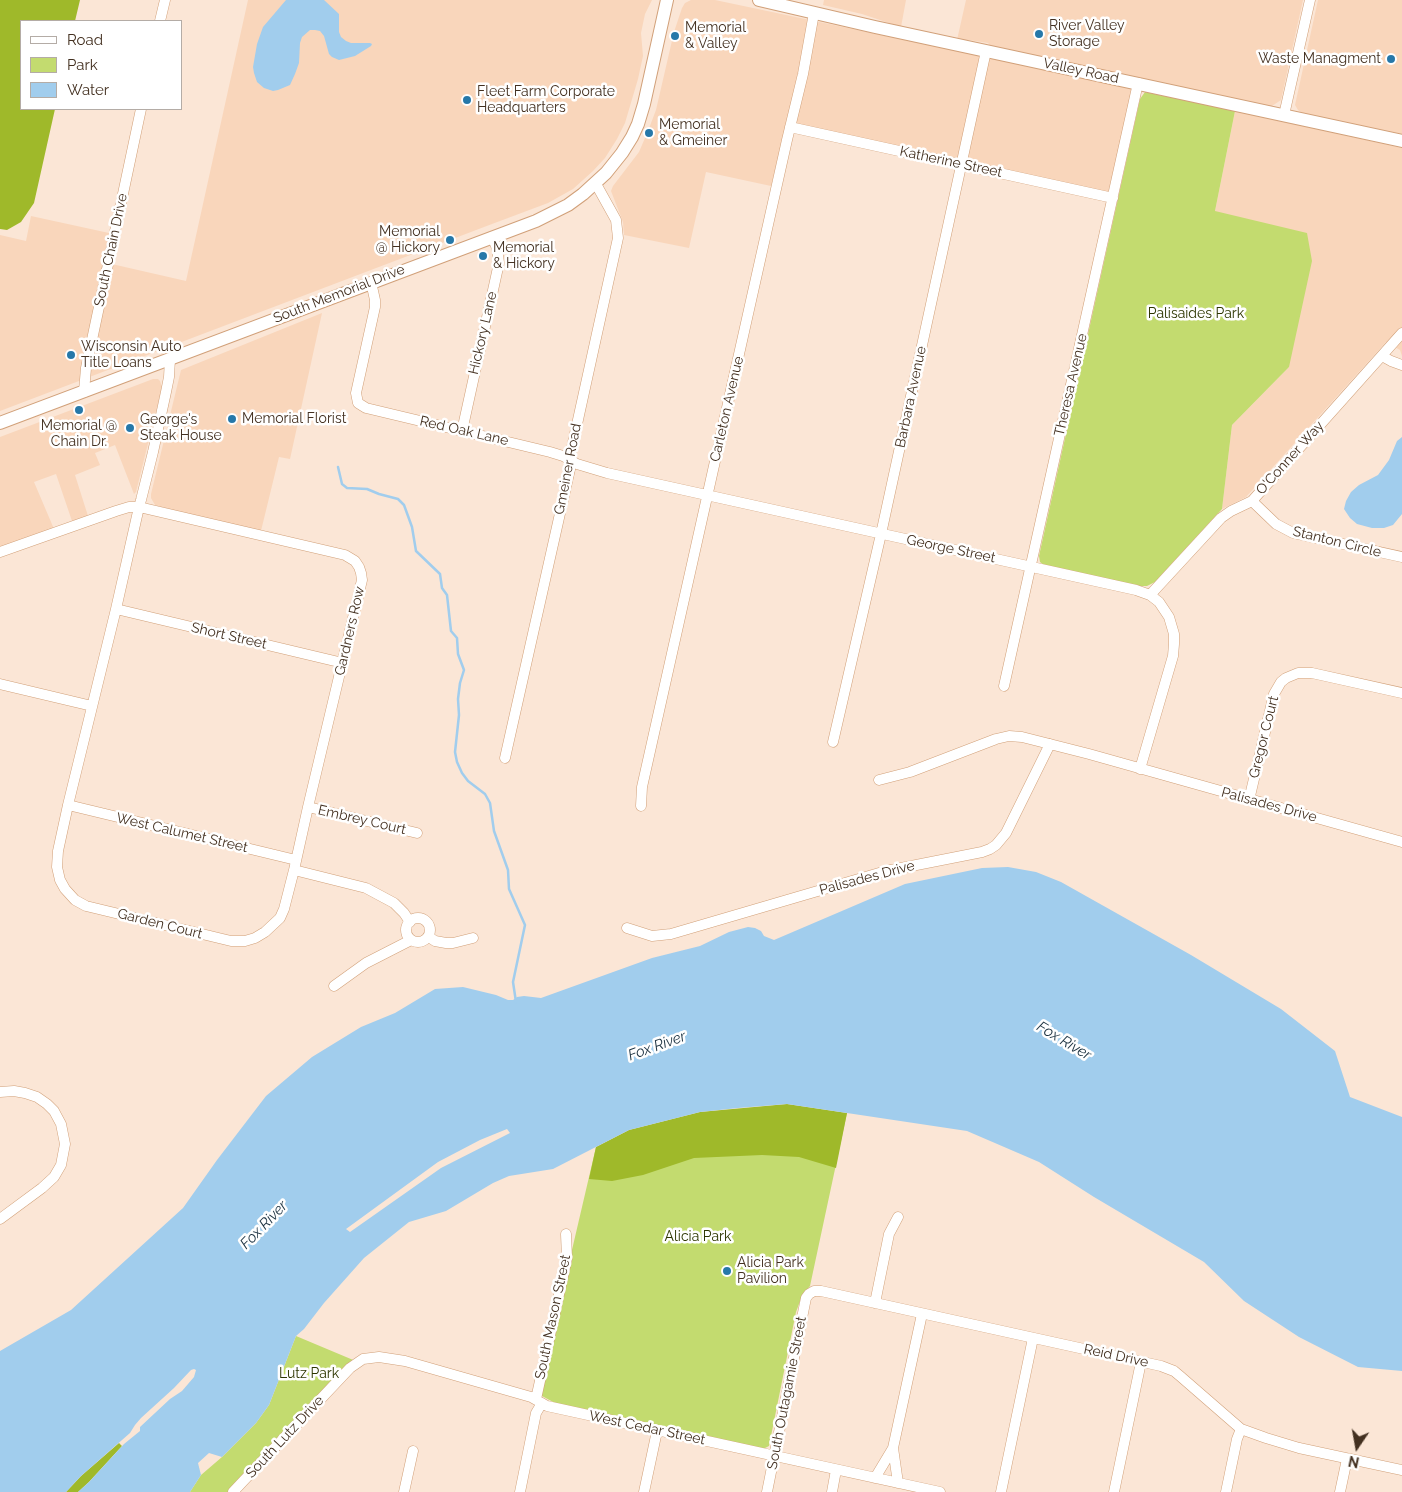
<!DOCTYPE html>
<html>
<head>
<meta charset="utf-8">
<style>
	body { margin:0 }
	#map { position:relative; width:1402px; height:1492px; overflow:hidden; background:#fbe6d6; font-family:Raleway,sans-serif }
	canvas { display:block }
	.legend { position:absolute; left:20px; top:20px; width:162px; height:90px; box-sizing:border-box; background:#fff; border:1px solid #b4aca6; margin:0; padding:6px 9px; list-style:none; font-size:15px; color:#433020 }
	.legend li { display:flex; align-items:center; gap:10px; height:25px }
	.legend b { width:25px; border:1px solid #b4aca6 }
	.north { position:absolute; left:1332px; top:1422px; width:50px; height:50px; -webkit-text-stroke:4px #fff; paint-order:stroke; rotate:192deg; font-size:14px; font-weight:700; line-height:20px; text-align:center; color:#433020 }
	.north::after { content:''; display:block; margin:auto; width:18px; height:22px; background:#433020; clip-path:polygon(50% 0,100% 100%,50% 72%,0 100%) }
</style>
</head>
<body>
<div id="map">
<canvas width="1402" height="1492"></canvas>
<ul class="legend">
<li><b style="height:6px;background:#fff"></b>Road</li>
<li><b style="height:14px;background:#c3db6f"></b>Park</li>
<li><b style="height:14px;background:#a1cded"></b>Water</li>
</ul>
<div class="north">N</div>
</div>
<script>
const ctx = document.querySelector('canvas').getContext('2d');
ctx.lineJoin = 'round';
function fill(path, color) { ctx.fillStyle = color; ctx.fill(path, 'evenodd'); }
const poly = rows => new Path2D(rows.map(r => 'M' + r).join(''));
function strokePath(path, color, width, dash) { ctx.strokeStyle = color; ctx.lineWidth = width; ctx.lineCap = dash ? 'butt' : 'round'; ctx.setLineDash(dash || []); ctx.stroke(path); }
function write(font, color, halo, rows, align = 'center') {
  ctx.font = font + ' Raleway,sans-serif'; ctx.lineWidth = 5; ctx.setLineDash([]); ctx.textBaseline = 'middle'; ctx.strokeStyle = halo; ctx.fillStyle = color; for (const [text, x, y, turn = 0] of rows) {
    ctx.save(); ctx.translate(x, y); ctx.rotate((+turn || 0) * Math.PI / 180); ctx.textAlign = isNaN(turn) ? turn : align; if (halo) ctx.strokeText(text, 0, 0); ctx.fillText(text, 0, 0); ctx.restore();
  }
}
fill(poly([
	[248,0,652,0,645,14,641,33,643,56,638,79,625,123,617,139,605,158,593,171,573,189,548,203,492,224,0,411,0,235,26,241,31,216,109,233,103,262,186,281],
	[691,0,715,0,1133,88,1108,193,787,123,771,186,706,172,689,248,624,235,623,222,611,191,613,186,639,152,648,131,656,110,674,32,682,8,685,3],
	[824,0,906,0,901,27,862,14,823,5],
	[966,0,1303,0,1281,100,1269,108,991,47,988,43,969,40,957,40],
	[1318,0,1402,0,1402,136,1303,114,1298,110,1295,105],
	[1235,111,1402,148,1402,356,1400,350,1386,342,1246,497,1222,509,1232,425,1289,367,1215,211],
	[322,313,290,459,279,457,260,535,155,505,151,498,151,494,181,370],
	[153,379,158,379,160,381,162,387,136,492,134,494,115,445,95,453,100,465,75,475,88,516,72,521,56,474,34,482,54,529,0,548,0,437]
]), '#f9d6bb');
fill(poly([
	[1145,92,1235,111,1215,211,1307,233,1312,261,1289,367,1232,425,1222,509,1155,582,1147,586,1140,586,1045,566,1040,562,1039,556,1140,99],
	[847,1113,810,1286,802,1296,796,1312,769,1446,763,1449,555,1403,542,1396,541,1391,568,1267,596,1147],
	[296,1336,358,1362,233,1492,190,1492,201,1475,222,1457,256,1423,269,1405]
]), '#c3db6f');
fill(poly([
	[0,0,80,0,75,21,21,21,21,109,55,109,34,203,21,222,7,230,0,229],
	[787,1104,847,1113,836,1168,799,1157,762,1155,694,1158,643,1175,612,1181,589,1179,596,1147,629,1130,700,1112],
	[119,1443,122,1446,89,1482,78,1492,66,1492,81,1476]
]), '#9fb92a');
fill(poly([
	[286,0,324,0,339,14,339,32,341,37,346,41,351,43,370,43,372,44,371,46,355,56,339,60,332,57,329,54,324,36,320,31,315,30,310,30,302,37,300,43,299,63,295,74,290,85,278,90,273,91,264,88,257,82,254,73,253,67,257,44,263,27],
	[1402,437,1402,514,1393,525,1384,528,1372,528,1357,524,1350,518,1344,509,1346,501,1351,492,1359,485,1378,475,1389,460,1397,441],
	[1008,867,1036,872,1061,882,1191,955,1281,1009,1335,1051,1350,1097,1402,1117,1402,1371,1358,1367,1299,1337,1244,1301,1204,1262,1094,1197,1039,1162,967,1131,787,1104,738,1108,700,1112,629,1130,553,1169,509,1176,493,1183,446,1211,409,1222,364,1258,324,1303,304,1329,296,1336,269,1405,256,1423,222,1457,209,1453,198,1463,201,1475,190,1492,78,1492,89,1482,124,1444,140,1431,140,1427,170,1399,182,1391,194,1377,196,1370,194,1369,191,1370,174,1388,141,1418,135,1425,130,1433,81,1476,66,1492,0,1492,0,1351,71,1310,183,1208,217,1160,266,1096,312,1057,361,1027,395,1013,435,989,463,987,496,995,508,1000,513,1000,517,997,524,996,541,998,652,958,700,946,729,932,748,927,755,928,761,931,764,936,774,940,905,884,982,868],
	[507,1129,510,1133,441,1168,350,1232,346,1229,438,1162,480,1140]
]), '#a1cded');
strokePath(poly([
	[338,467,342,484,347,488,367,489,379,494,398,499,404,505,412,527,416,551,440,574,442,588,447,595,451,631,457,638,458,654,464,670,460,683,458,699,459,715,455,752,457,762,462,773,468,781,485,794,490,803,494,831,508,870,509,889,525,925,513,982,516,1002]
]), '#a1cded', 2.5);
const minor = poly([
	[160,21,165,0],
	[1284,115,1310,0],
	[790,127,1113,198],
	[371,282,375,300,375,307,356,393,358,403,366,408,550,452,563,456,577,464,607,473,1136,590,1150,595,1159,602,1169,617,1174,634,1174,644,1173,656,1140,769],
	[1382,356,1391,361,1402,365],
	[84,392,86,368,141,109],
	[462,431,499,263,497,248,492,237],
	[1252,501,1276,524,1293,533,1402,557],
	[0,552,116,511,129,507,139,507,345,555,355,561,359,567,361,573,362,580,308,807,294,870,284,909,280,918,265,932,255,938,245,941,231,941,86,906,75,900,65,889,60,880,57,867,58,851,68,805,116,609,139,507,141,500,153,452,166,392,169,377,170,359],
	[1150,595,1221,518,1231,511,1252,501,1402,333],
	[116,609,343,663],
	[0,684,92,706],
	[1004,686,1138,83],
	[833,742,881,534,986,51],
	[505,758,570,469,572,447,618,238,616,220,596,184],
	[879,780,910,772,996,739,1009,736,1022,737,1089,754,1402,842],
	[1249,800,1274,694,1281,682,1286,678,1298,673,1312,673,1402,693],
	[68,805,296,860],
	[641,806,642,787,787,140,803,74,814,13],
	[308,807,417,833],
	[294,870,366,888,394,903,404,913,410,922],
	'406 930a12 12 0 1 1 24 0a12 12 0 1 1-24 0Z',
	[627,928,652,936,671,934,886,871,982,852,990,849,996,845,1006,833,1050,744],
	[429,937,435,941,446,943,453,943,473,938],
	[334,986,366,963,411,940],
	[0,1092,14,1091,25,1093,37,1097,47,1104,54,1111,61,1124,65,1144,61,1165,54,1177,42,1188,0,1219],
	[875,1303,889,1234,898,1217],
	[536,1399,567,1258,566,1234],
	[875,1478,893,1448],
	[898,1483,893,1448,922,1314],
	[233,1492,350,1368,363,1359,379,1357,405,1361,531,1397,547,1406,940,1492],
	[404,1492,413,1451],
	[520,1492,536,1413,542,1403],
	[644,1492,657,1431],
	[767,1492,806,1298,809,1294,814,1291,821,1291,1161,1366,1174,1371,1180,1376,1241,1429,1266,1438,1299,1448,1402,1470],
	[832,1492,836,1470],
	[1001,1492,1033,1338],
	[1114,1492,1141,1362],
	[1226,1492,1237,1439,1241,1429],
	[1340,1492,1347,1459]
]);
const major = poly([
	[759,0,875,27,1402,141],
	[0,423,536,221,568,205,583,194,606,173,622,153,632,137,638,124,644,104,667,0]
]);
strokePath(minor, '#d1a079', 11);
strokePath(major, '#d1a079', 14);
strokePath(minor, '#fff', 10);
strokePath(major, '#fff', 12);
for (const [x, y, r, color] of [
	[1039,34,5,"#2678a9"],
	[675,36,5,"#2678a9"],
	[1391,59,5,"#2678a9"],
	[467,100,5,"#2678a9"],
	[649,133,5,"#2678a9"],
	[450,240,5,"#2678a9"],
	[483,256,5,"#2678a9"],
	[71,355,5,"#2678a9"],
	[79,410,5,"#2678a9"],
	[232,419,5,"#2678a9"],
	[130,428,5,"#2678a9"],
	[727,1271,5,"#2678a9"]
]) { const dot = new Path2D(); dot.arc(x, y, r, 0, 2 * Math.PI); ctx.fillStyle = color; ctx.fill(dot); strokePath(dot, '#fff', 2); }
write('14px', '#433020', '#fff', [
	["River Valley",1049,26],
	["Storage",1049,42],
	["Memorial",685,28],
	["& Valley",685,44],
	["Waste Managment",1381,59,"right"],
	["Fleet Farm Corporate",477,92],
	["Headquarters",477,108],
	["Memorial",659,125],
	["& Gmeiner",659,141],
	["Memorial",440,232,"right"],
	["@ Hickory",440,248,"right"],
	["Memorial",493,248],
	["& Hickory",493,264],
	["Wisconsin Auto",81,347],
	["Title Loans",81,363],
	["Memorial Florist",242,419],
	["George's",140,420],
	["Steak House",140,436],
	["Memorial @",79,426,"center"],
	["Chain Dr.",79,442,"center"],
	["Alicia Park",737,1263],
	["Pavilion",737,1279]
], 'left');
write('14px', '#433020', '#fff', [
	["Valley Road",1081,71,12],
	["Katherine Street",951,162,12],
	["South Chain Drive",111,250,-78],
	["South Memorial Drive",339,294,-21],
	["Hickory Lane",483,333,-77],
	["Theresa Avenue",1071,385,-77],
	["Barbara Avenue",911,397,-78],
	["Carleton Avenue",727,409,-77],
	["Red Oak Lane",464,431,13],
	["O'Conner Way",1290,458,-48],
	["Gmeiner Road",568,469,-79],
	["Stanton Circle",1337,542,14],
	["George Street",951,549,12],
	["Gardners Row",350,631,-77],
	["Short Street",229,636,13],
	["Gregor Court",1264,737,-76],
	["Palisades Drive",1269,805,15],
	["Embrey Court",362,820,13],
	["West Calumet Street",182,833,13],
	["Palisades Drive",867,878,-15],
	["Garden Court",160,924,14],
	["South Mason Street",553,1317,-78],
	["Reid Drive",1116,1356,12],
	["South Outagamie Street",787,1393,-79],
	["West Cedar Street",647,1428,12],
	["South Lutz Drive",285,1437,-47]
]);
write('14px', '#2d3600', '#fff', [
	["Palisaides Park",1196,314],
	["Alicia Park",698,1237],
	["Lutz Park",309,1374]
]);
write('italic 15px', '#1c3241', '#fff', [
	["Fox River",1064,1041,31],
	["Fox River",657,1046,-20],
	["Fox River",264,1225,-46]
]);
</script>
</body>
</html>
